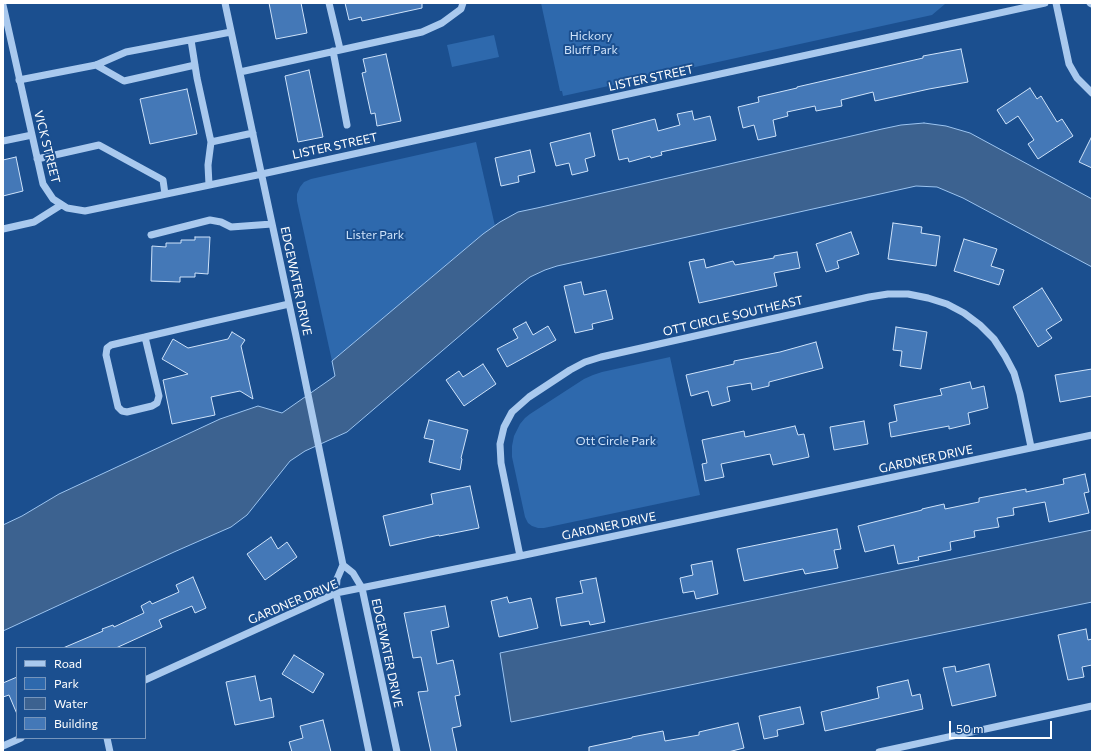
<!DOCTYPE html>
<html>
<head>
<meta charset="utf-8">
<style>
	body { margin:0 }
	#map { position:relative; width:1095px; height:755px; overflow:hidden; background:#1b4f8f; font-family:Commissioner,sans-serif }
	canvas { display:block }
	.frame { position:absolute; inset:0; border:4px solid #fff; pointer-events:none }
	.legend { position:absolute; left:16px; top:647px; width:130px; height:92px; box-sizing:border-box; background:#1b4f8f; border:1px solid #7695bc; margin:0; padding:5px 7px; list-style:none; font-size:12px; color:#fff }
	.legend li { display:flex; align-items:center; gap:8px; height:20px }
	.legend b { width:20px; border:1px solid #7695bc }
	.scale { position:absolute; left:949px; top:721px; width:103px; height:18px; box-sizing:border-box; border:2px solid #fff; border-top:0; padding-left:5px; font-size:12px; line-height:14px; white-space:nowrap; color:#fff; -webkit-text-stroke:3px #1b4f8f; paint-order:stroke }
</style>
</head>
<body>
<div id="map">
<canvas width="1095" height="755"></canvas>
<div class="frame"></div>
<ul class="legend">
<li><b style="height:5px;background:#a9c9ee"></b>Road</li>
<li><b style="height:11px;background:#2e69ad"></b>Park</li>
<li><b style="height:11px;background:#3c6290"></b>Water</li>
<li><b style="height:11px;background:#4478b7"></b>Building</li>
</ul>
<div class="scale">50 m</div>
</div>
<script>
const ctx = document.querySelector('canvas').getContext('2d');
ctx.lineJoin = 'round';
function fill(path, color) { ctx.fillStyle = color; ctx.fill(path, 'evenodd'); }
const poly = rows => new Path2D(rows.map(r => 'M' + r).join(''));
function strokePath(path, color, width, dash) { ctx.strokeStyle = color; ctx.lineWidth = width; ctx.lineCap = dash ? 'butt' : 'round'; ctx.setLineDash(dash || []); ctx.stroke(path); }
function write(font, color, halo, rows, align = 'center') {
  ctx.font = font + ' Commissioner,sans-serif'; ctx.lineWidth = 4; ctx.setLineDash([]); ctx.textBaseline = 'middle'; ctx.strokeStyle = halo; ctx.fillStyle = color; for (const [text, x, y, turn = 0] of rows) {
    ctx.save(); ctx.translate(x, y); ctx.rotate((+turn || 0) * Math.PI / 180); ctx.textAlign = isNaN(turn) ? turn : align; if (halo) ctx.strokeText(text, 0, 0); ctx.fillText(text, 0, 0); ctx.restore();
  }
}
fill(poly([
	[541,3,944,3,945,4,932,15,563,96,562,91,560,91],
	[494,35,499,57,452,67,447,45],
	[476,142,495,226,483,234,332,361,297,201,297,194,300,187,304,182,311,179],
	[670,357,700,495,544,528,538,528,532,526,528,523,525,517,512,457,512,446,514,436,520,424,525,418,530,414,584,379,593,375,602,372]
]), '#2e69ad');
const water = poly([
	[924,123,946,126,970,133,1092,199,1092,267,963,198,937,187,916,186,557,266,545,270,530,277,517,287,347,432,305,451,290,461,247,515,231,527,174,552,3,631,3,525,22,516,59,494,220,419,258,406,282,413,335,376,332,361,483,234,500,222,518,212,537,208,882,129,901,125,924,123],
	[1092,530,1092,602,511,722,500,653,1092,530]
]);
fill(water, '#3c6290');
strokePath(water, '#9cc4f0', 1);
const building = poly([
	[269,3,301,3,307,33,276,39,269,3],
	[345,3,422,3,422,8,362,21,361,17,349,20,345,3],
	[961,49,968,82,929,89,875,101,873,92,841,100,842,106,816,111,815,106,787,112,788,116,773,120,776,136,758,140,754,125,743,128,738,107,759,102,758,97,797,88,797,87,923,58,923,56,961,49],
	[386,54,401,121,377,126,375,113,371,114,362,73,366,72,363,59,386,54],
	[309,70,323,137,298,142,285,76,309,70],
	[1030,88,1037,99,1041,96,1057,122,1062,119,1073,136,1038,159,1028,144,1034,140,1018,116,1006,124,997,110,1030,88],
	[187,89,197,134,150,144,140,99,187,89],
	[692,111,694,120,710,116,716,140,661,152,662,155,651,158,650,156,629,162,628,158,619,160,612,130,655,119,658,131,680,125,677,114,692,111],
	[590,133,595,156,585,159,588,171,572,175,569,163,556,166,550,143,590,133],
	[1092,136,1092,168,1079,162,1092,136],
	[530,150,535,172,518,176,519,182,501,186,495,158,530,150],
	[16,157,23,191,3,196,3,160,16,157],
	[893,223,922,227,921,233,940,236,936,266,888,259,893,223],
	[851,232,859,254,837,261,839,268,826,272,816,244,851,232],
	[195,237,210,237,208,274,195,273,195,277,180,277,180,282,151,281,152,246,166,247,166,243,181,243,181,240,195,240,195,237],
	[964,239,997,249,991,266,1004,270,999,285,954,271,964,239],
	[797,252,800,268,774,273,777,286,699,303,689,262,704,259,706,268,733,261,735,265,774,258,774,256,797,252],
	[581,282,584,295,606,290,613,319,592,324,593,329,575,333,564,286,581,282],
	[1042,288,1062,320,1046,330,1052,338,1038,347,1013,307,1042,288],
	[526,322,533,335,548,326,556,340,507,367,497,349,518,338,513,329,526,322],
	[896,327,927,332,921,369,900,366,902,351,893,350,896,327],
	[232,332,245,340,241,346,253,399,240,391,211,397,215,415,172,424,163,380,188,374,162,359,173,339,188,348,228,339,232,332],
	[816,342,823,368,769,382,769,386,752,390,751,383,727,387,730,401,712,406,708,391,691,396,686,375,734,364,734,361,780,352,816,342],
	[483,364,496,384,464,406,446,380,459,371,463,377,483,364],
	[1092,369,1092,396,1060,402,1055,375,1092,369],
	[970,382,972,389,984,386,988,408,968,413,970,424,949,429,949,426,891,437,889,423,897,421,894,405,942,395,940,389,970,382],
	[429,420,468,430,461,458,462,459,460,470,429,462,434,440,424,438,429,420],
	[864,421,868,444,834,450,830,427,864,421],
	[795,426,798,435,804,434,809,457,773,465,770,454,721,464,724,477,705,481,702,464,707,463,702,440,744,431,745,437,795,426],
	[1085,474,1089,492,1084,493,1089,513,1049,522,1045,502,1013,508,1014,515,997,518,999,527,974,531,975,537,950,542,951,550,918,557,919,560,898,564,894,545,865,552,858,526,922,510,922,509,944,504,945,509,979,502,979,498,1026,489,1026,492,1064,484,1063,479,1085,474],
	[470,486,479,528,439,536,439,535,390,546,383,516,433,504,431,494,470,486],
	[837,529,841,549,834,550,838,568,805,574,803,569,744,581,737,549,837,529],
	[271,537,278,549,287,542,297,557,265,580,247,554,271,537],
	[712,561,718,594,696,599,694,591,683,593,680,578,693,575,691,565,712,561],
	[193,577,206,608,195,613,192,606,159,620,162,627,116,648,63,648,103,631,102,629,113,625,114,627,144,613,141,606,150,601,152,604,179,592,176,585,193,577],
	[596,578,605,622,590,625,589,621,561,626,556,598,583,593,580,581,596,578],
	[507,597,509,603,531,598,538,628,499,637,491,601,507,597],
	[445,606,449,627,431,631,437,664,453,660,460,695,455,696,461,726,452,728,457,752,431,752,418,692,428,691,421,657,413,658,404,613,445,606],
	[1086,629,1088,640,1092,639,1092,665,1082,667,1084,677,1068,680,1058,635,1086,629],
	[294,655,324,674,313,693,282,674,294,655],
	[989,664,996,696,952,706,943,668,955,666,956,672,989,664],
	[255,676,260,701,271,698,274,717,235,725,226,682,255,676],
	[17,677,17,714,9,695,3,697,3,683,17,677],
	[908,680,912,696,920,694,923,709,825,731,821,712,879,698,877,687,908,680],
	[800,707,804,724,777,730,778,736,764,739,759,716,800,707],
	[323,720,331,752,292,752,289,742,303,738,300,726,323,720],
	[738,723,744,748,728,752,589,752,589,747,632,738,632,737,663,731,665,741,699,735,699,732,738,723]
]);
fill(building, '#4478b7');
strokePath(building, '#cfe3fa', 1);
strokePath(poly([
	[225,3,296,336,343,565,337,579,336,593,369,752],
	[329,3,340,49],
	[1056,3,1069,64,1077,78,1092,93],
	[1090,3,1092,4],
	[3,5,43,184,53,199,67,208,85,211,262,174,1045,3],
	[191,40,197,78,211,142,253,133],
	[333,51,347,125],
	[96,65,124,81,195,65],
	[240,72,422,32,442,23,461,9,463,3],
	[19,80,96,65,126,52,231,32],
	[3,141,32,135],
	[37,159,99,145,163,180,165,194],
	[209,185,208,165,211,142],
	[3,229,34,222,61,205],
	[151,235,210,220,221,222,231,227,272,224],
	[145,337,159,396,157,403,152,406,127,412,122,411,118,407,106,355,107,348,111,345,145,337,205,323,289,304],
	[520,556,501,463,500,444,504,427,512,412,529,397,570,370,585,362,601,357,869,297,888,294,908,294,928,298,947,304,964,313,980,325,994,339,1005,356,1014,373,1020,394,1031,447],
	[343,565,353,573,362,588,397,752],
	[145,680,336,593,520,556,1092,435],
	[107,738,110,752],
	[3,746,21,738],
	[879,752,1092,706]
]), '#a9c9ee', 7);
write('12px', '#cfe3fa', '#1b4f8f', [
	["Hickory",591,36],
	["Bluff Park",591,50],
	["Lister Park",375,235],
	["Ott Circle Park",616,441]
]);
write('12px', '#fff', '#1b4f8f', [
	["LISTER STREET",651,78,-12],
	["LISTER STREET",335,146,-12],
	["VICK STREET",47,147,76],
	["EDGEWATER DRIVE",296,281,78],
	["OTT CIRCLE SOUTHEAST",733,316,-13],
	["GARDNER DRIVE",926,459,-12],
	["GARDNER DRIVE",609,526,-12],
	["GARDNER DRIVE",293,602,-23],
	["EDGEWATER DRIVE",387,653,78]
]);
</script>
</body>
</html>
